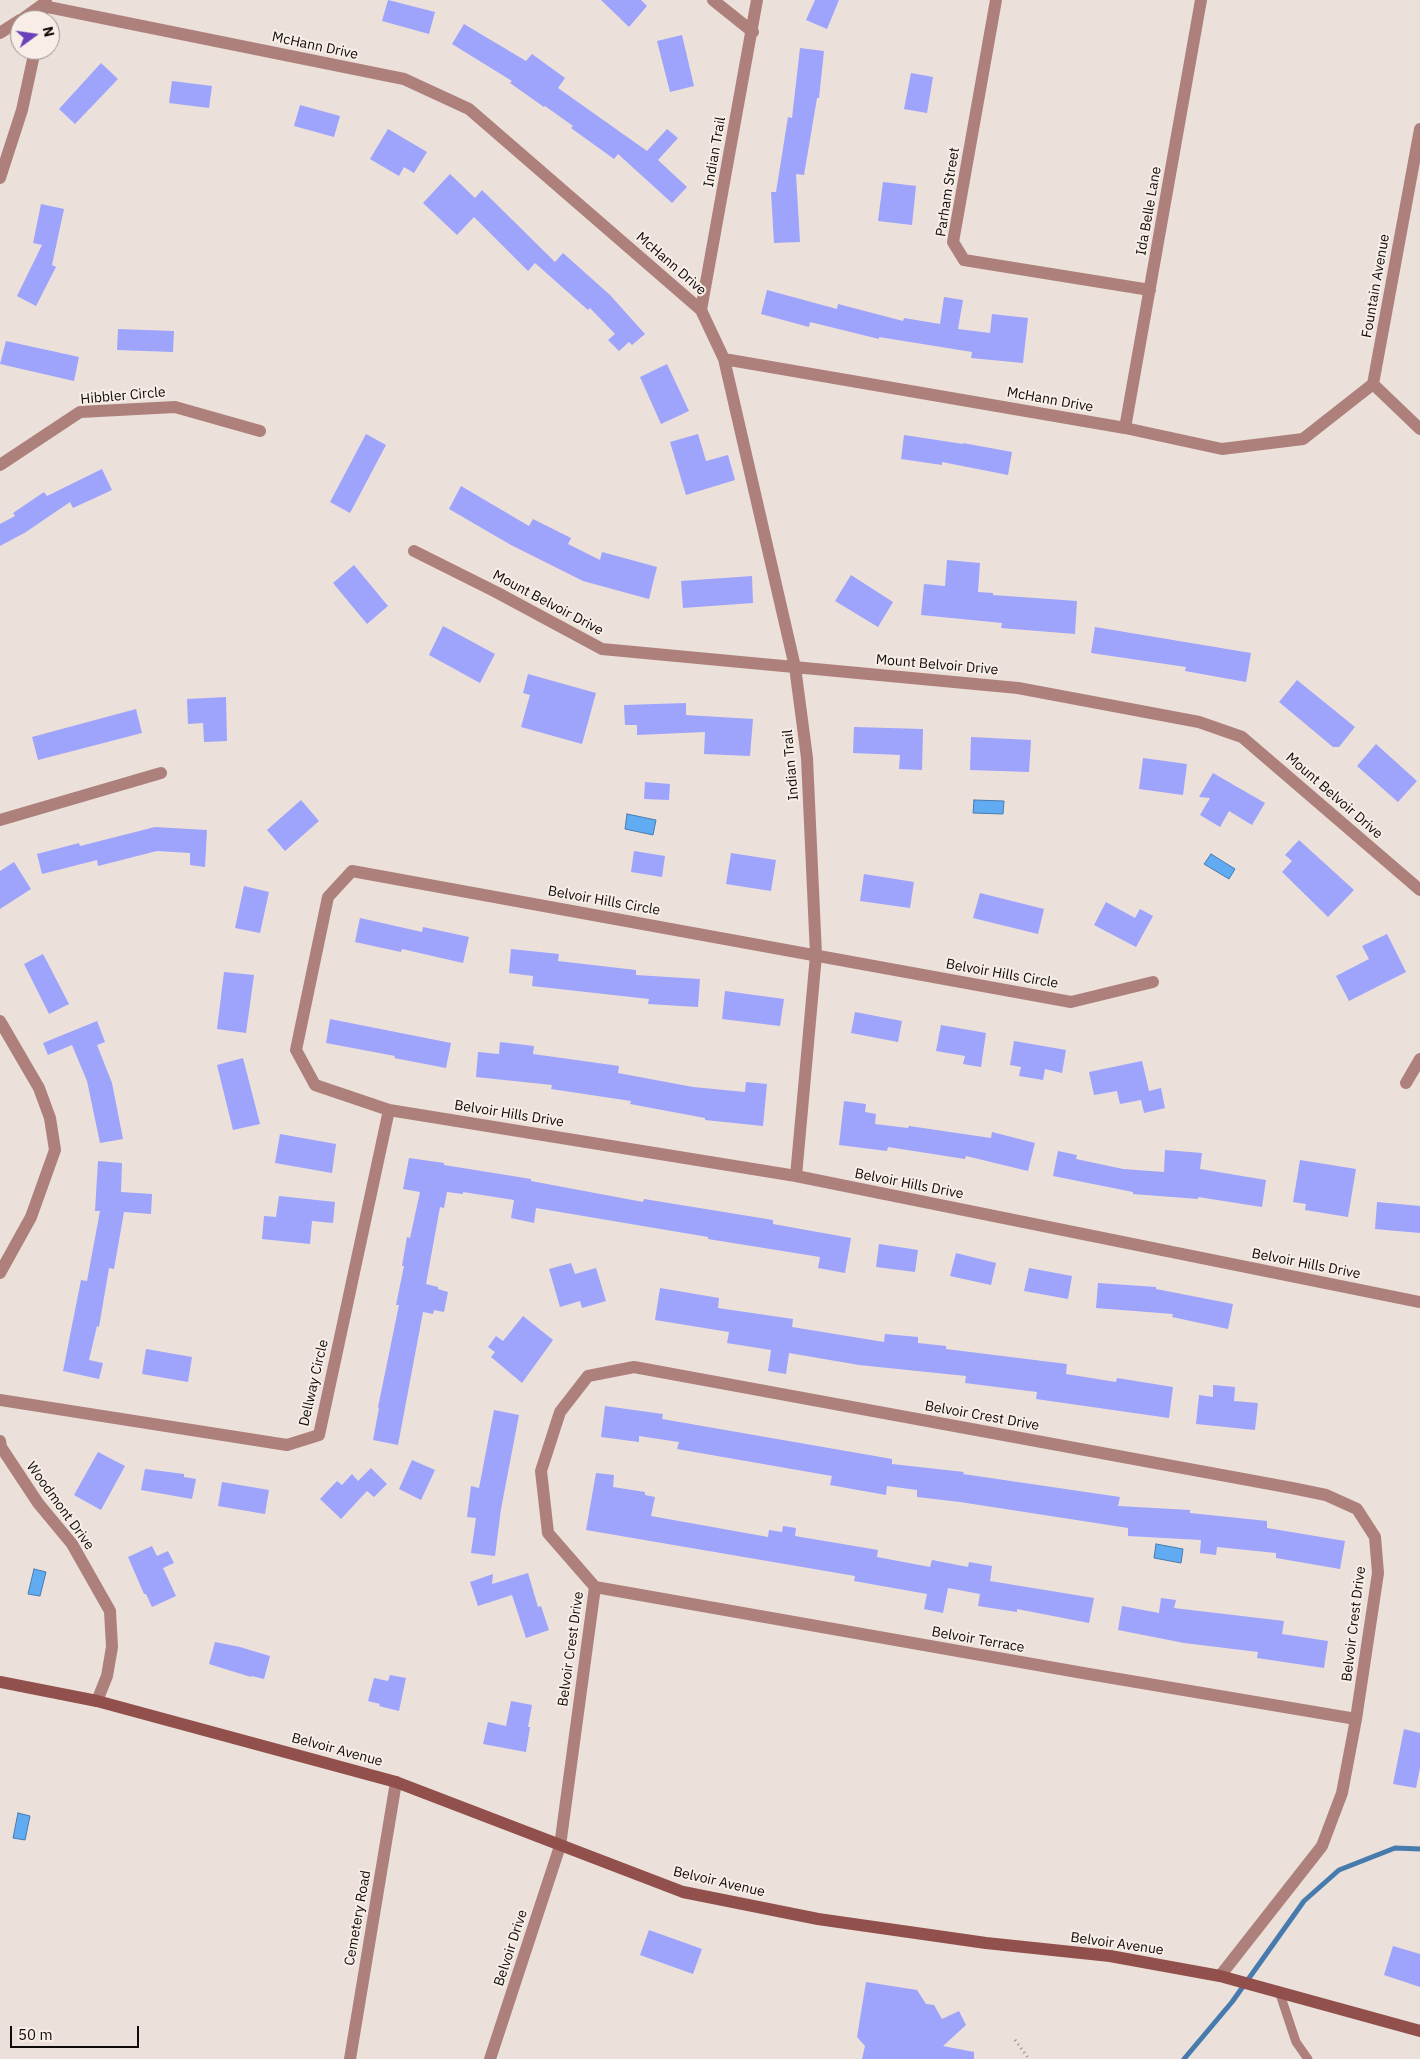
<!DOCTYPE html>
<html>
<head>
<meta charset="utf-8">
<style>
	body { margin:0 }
	#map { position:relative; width:1420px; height:2059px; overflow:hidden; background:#ebe0da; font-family:"IBM Plex Sans",sans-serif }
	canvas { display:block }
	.north { position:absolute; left:10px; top:10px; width:50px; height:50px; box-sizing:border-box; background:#f8eee7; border:1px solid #9a938e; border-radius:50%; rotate:76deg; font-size:14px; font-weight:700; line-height:20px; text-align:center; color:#0e0b09 }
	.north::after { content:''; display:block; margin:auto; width:18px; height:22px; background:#6a41b9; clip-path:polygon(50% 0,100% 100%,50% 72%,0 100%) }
	.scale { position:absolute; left:10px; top:2026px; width:129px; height:22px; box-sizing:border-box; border:2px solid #0e0b09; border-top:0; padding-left:6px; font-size:15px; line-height:18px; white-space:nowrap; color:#0e0b09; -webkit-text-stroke:4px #f8eee7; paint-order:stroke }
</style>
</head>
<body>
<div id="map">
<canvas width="1420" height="2059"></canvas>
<div class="north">N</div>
<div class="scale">50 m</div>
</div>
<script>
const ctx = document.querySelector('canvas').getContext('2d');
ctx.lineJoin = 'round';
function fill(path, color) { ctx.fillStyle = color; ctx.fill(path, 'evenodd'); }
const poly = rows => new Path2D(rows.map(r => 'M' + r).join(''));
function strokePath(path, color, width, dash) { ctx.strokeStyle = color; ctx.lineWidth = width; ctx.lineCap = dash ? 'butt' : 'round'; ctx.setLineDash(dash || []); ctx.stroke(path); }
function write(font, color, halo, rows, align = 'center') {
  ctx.font = font + ' "IBM Plex Sans",sans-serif'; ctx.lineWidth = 4; ctx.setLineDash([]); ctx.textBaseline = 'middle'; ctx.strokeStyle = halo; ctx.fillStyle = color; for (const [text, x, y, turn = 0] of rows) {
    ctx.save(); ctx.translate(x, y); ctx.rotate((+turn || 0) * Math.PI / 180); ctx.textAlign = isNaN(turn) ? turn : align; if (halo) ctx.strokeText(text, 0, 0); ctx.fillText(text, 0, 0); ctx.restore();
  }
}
const water = poly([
	[974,800,1004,801,1003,814,973,813,974,800],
	[627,814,656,820,653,835,625,829,627,814],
	[1211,854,1235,869,1229,879,1204,864,1211,854],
	[1156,1544,1183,1549,1181,1563,1154,1558,1156,1544],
	[34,1569,46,1572,40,1596,28,1594,34,1569],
	[18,1813,30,1816,25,1840,13,1838,18,1813]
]);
fill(water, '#61abf3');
strokePath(water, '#487bad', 1);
strokePath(poly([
	[1184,2059,1232,2002,1304,1901,1339,1870,1395,1848,1420,1849]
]), '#487bad', 5);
fill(poly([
	[388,0,435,12,429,34,382,21],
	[601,0,641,0,647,6,629,27],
	[815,0,839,0,827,29,806,20],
	[464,24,526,61,532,54,565,78,558,88,647,151,667,129,678,138,658,160,687,187,672,203,618,154,614,159,571,128,573,126,545,106,544,107,510,83,512,81,452,44],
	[682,35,694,86,670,92,657,41],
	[800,48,824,51,819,98,817,98,804,175,796,174,800,242,774,243,771,192,776,192,788,117,792,118],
	[101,63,118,79,75,124,59,109],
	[911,73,933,77,927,113,904,109],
	[172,81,212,86,209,108,169,103],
	[300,105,340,116,334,137,294,126],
	[388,129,427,152,414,173,404,167,399,176,370,159],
	[450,174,475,198,482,190,555,262,563,253,610,295,645,334,632,345,629,342,619,351,608,340,615,334,590,308,588,310,535,263,528,271,474,217,457,235,423,203],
	[883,182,916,186,912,225,878,221],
	[41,204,64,209,52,265,56,267,36,306,17,296,42,245,33,243],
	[767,290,837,309,838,304,903,321,904,318,940,324,944,297,963,300,958,329,990,333,992,314,1028,318,1023,363,971,358,972,352,879,337,879,339,810,322,809,327,761,314],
	[118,329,174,331,173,352,117,350],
	[6,341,79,357,74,381,0,364],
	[667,364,689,411,661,424,640,377],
	[366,434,386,445,350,513,330,502],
	[698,434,706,461,728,455,735,480,686,495,670,442],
	[904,435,963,444,963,443,1012,452,1008,475,942,462,942,465,901,459],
	[102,469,112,490,73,508,70,502,26,532,0,546,0,524,15,516,13,513,44,492,47,496],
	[461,486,529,526,533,519,571,538,568,544,600,560,602,552,657,567,649,599,583,581,511,545,449,509],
	[947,560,980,563,978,592,993,593,993,595,1077,601,1075,634,1001,628,1002,623,921,615,924,584,945,586],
	[354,565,388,606,367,624,333,583],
	[851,575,893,602,878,627,835,601],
	[752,576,753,603,683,608,681,581],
	[443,626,495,654,480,683,429,655],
	[1095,627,1251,653,1246,682,1185,671,1186,667,1091,653],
	[528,674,596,693,582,744,521,727,530,695,523,693],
	[1297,680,1355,727,1339,747,1333,747,1279,702],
	[226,697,227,741,204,742,203,723,188,724,187,699],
	[686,703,686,715,753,719,750,756,704,754,705,732,637,735,637,725,625,725,624,705],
	[136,709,142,733,38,760,32,737],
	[854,727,923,729,922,770,899,769,900,755,853,753],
	[971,737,1031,740,1029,772,970,770],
	[1376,744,1417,781,1398,802,1357,766],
	[1143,758,1187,764,1183,795,1139,789],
	[1213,773,1265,803,1252,825,1229,811,1220,827,1200,815,1210,798,1199,797],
	[645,782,670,784,669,800,644,799],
	[301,800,319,821,285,851,267,830],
	[155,827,207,830,205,867,190,865,190,853,157,851,98,866,97,860,42,874,37,854,79,843,80,846],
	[1299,840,1354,890,1328,917,1282,872,1292,861,1285,855],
	[634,851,665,856,662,877,631,872],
	[731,853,776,860,771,891,726,884],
	[14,862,31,889,0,909,0,871],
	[864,874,914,882,910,908,860,901],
	[244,886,269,892,260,933,235,928],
	[980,893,1044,909,1038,934,973,918],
	[1106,902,1135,918,1140,909,1153,916,1136,947,1094,925],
	[360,918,422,932,423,927,469,937,463,963,402,949,401,952,355,942],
	[1387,934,1406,972,1349,1001,1336,976,1369,959,1362,946],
	[511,949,559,954,558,961,636,970,636,975,700,979,698,1007,648,1004,649,999,532,986,533,976,509,973],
	[43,954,69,1004,49,1014,24,964],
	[224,972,254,975,246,1033,217,1029],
	[725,991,784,999,780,1026,722,1019],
	[855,1012,902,1021,898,1042,851,1033],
	[330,1019,451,1043,446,1068,394,1058,395,1056,326,1043],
	[97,1021,105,1042,97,1045,112,1083,123,1139,100,1143,87,1081,72,1045,48,1055,43,1043],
	[941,1025,986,1033,981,1067,963,1064,965,1056,936,1051],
	[1014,1041,1066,1050,1062,1073,1045,1069,1043,1080,1019,1076,1021,1067,1010,1065],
	[500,1042,534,1046,533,1054,619,1066,618,1073,693,1087,745,1092,746,1082,767,1084,763,1126,705,1120,705,1118,630,1104,631,1101,551,1089,552,1085,476,1077,478,1052,499,1054],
	[243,1058,260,1124,233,1130,217,1065],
	[1142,1061,1149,1091,1161,1088,1165,1108,1144,1113,1141,1100,1120,1104,1117,1091,1094,1095,1089,1072],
	[844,1101,866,1104,865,1112,876,1114,875,1124,908,1128,909,1126,991,1138,992,1132,1035,1143,1028,1171,966,1156,965,1159,888,1147,887,1151,839,1145],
	[280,1134,336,1144,332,1173,275,1163],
	[1165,1150,1202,1153,1200,1169,1266,1180,1262,1207,1198,1197,1198,1199,1133,1194,1133,1192,1053,1176,1058,1151,1077,1155,1076,1159,1123,1169,1164,1172],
	[409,1158,444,1163,444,1165,531,1179,531,1181,643,1202,644,1199,773,1220,773,1224,851,1238,845,1273,818,1268,820,1257,708,1239,708,1237,536,1208,534,1223,511,1218,514,1200,463,1192,463,1194,447,1192,444,1208,440,1207,426,1284,438,1287,438,1289,448,1292,444,1312,434,1310,433,1314,423,1312,398,1445,373,1440,379,1408,378,1407,399,1305,396,1305,404,1266,402,1266,407,1237,410,1238,420,1192,403,1189],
	[1300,1160,1356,1169,1348,1217,1305,1210,1306,1204,1293,1202],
	[98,1161,122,1163,121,1192,152,1194,151,1214,124,1212,114,1269,109,1268,99,1327,97,1326,89,1360,103,1363,99,1379,63,1371,81,1280,87,1281,100,1211,95,1211],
	[279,1196,335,1202,333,1223,312,1221,310,1244,262,1239,264,1216,276,1217],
	[1377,1202,1420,1206,1420,1233,1375,1229],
	[879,1244,918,1250,915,1272,876,1267],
	[956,1253,996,1263,991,1285,950,1276],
	[571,1263,575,1274,596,1268,606,1301,582,1308,580,1301,560,1307,549,1269],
	[1029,1268,1072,1276,1068,1299,1024,1291],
	[1098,1283,1156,1287,1156,1289,1233,1304,1228,1329,1172,1317,1173,1314,1096,1308],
	[660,1288,719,1298,718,1308,793,1319,792,1327,884,1342,885,1334,918,1337,918,1343,946,1346,946,1349,1067,1364,1066,1374,1116,1382,1117,1378,1173,1387,1169,1418,1036,1399,1037,1392,965,1383,966,1376,859,1365,789,1353,786,1374,768,1371,771,1350,727,1343,729,1332,655,1320],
	[523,1316,553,1340,522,1383,491,1357,495,1352,488,1347,496,1336,503,1341],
	[146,1349,192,1357,188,1382,142,1374],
	[1213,1385,1235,1387,1234,1401,1258,1403,1255,1430,1196,1424,1199,1395,1213,1397],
	[605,1406,663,1414,662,1419,892,1459,892,1464,964,1472,963,1474,1120,1497,1118,1506,1190,1510,1190,1513,1267,1521,1267,1528,1345,1541,1340,1569,1276,1558,1276,1553,1217,1547,1216,1555,1200,1553,1201,1540,1128,1536,1128,1528,960,1502,917,1497,917,1490,887,1486,886,1495,830,1485,832,1476,677,1449,679,1442,639,1436,639,1442,601,1437],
	[494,1410,519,1415,501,1509,495,1556,471,1553,476,1518,467,1517,471,1486,479,1488],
	[98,1452,125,1466,101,1510,74,1495],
	[412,1460,435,1470,421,1500,399,1489],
	[371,1468,387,1484,374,1497,367,1491,341,1519,320,1499,337,1481,342,1485,352,1474,358,1481],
	[145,1469,184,1474,184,1477,196,1479,192,1499,141,1490],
	[596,1473,614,1475,613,1487,645,1492,645,1495,655,1497,651,1516,768,1537,769,1530,782,1532,783,1526,796,1528,795,1536,878,1550,877,1557,930,1567,932,1560,968,1567,969,1562,992,1566,990,1581,1094,1598,1089,1623,1017,1609,1017,1612,978,1606,980,1594,948,1588,943,1613,924,1609,927,1594,854,1581,855,1576,586,1530],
	[222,1482,269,1490,265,1514,218,1506],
	[152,1546,157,1556,168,1551,174,1563,163,1568,176,1596,152,1607,146,1594,144,1594,128,1557],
	[528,1573,538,1607,541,1606,549,1630,526,1638,512,1595,478,1606,470,1582,493,1574,492,1584],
	[1161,1598,1176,1600,1174,1608,1284,1621,1282,1634,1328,1641,1324,1668,1257,1658,1258,1652,1184,1643,1118,1630,1122,1606,1159,1613],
	[215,1642,240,1647,270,1656,264,1679,252,1676,251,1677,209,1664],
	[390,1675,406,1678,399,1711,379,1706,380,1704,368,1701,374,1678,388,1681],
	[511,1701,532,1705,528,1727,530,1727,526,1752,483,1744,488,1722,506,1726],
	[1404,1729,1420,1733,1420,1768,1416,1788,1393,1784],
	[649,1930,702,1949,693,1974,640,1955],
	[1393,1946,1420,1954,1420,1987,1384,1975],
	[866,1982,917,1990,926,2004,934,2005,942,2019,959,2011,966,2025,943,2046,974,2052,974,2059,862,2059,865,2046,857,2037]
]), '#9ea3fc');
strokePath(poly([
	[1015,2040,1029,2059]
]), '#8f8783', 3, [1, 4]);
strokePath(poly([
	[1279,1991,1296,2042,1308,2059]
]), '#ae807c', 9);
strokePath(poly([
	[713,0,753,32],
	[996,0,953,242,964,260,1150,290],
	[21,20,46,2],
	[41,20,43,6,404,79,469,109,701,310,724,359,1125,428,1222,449,1303,439,1373,384],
	[0,33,20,20],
	[1420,129,1373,384,1420,429],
	[0,178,22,110,35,50],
	[701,310,757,0],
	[724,359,795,667,807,758,816,955,796,1176],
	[1125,428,1201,0],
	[0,465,80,412,175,407,260,431],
	[414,551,496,592,602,649,1018,688,1199,722,1242,737,1420,890],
	[0,820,161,773],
	[1153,982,1071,1002,352,871,328,897,296,1050,315,1085,389,1110,796,1176,1420,1302],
	[0,1021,39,1088,50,1118,55,1150,31,1217,0,1273],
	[1406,1083,1420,1059],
	[0,1400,287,1445,319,1435,389,1110],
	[0,1441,1,1447,38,1503,72,1544,110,1611,112,1647,107,1676,97,1701],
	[595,1587,1083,1673,1356,1719],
	[350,2059,396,1782],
	[490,2059,560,1846,595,1587,548,1533,541,1471,560,1412,588,1376,634,1367,1292,1488,1326,1495,1357,1509,1375,1537,1378,1573,1356,1719,1342,1793,1322,1846,1220,1976]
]), '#ae807c', 12);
strokePath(poly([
	[0,1682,97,1701,396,1782,683,1892,818,1919,986,1943,1110,1956,1220,1976,1420,2031]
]), '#91504b', 12);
write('14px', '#0e0b09', '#f8eee7', [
	["McHann Drive",315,46,12],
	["Indian Trail",715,152,-80],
	["Parham Street",948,192,-81],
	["Ida Belle Lane",1149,211,-80],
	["McHann Drive",671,264,41],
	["Fountain Avenue",1376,286,-80],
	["Hibbler Circle",123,396,-5],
	["McHann Drive",1050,400,10],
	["Mount Belvoir Drive",548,603,28],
	["Mount Belvoir Drive",937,665,5],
	["Indian Trail",791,765,-95],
	["Mount Belvoir Drive",1334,796,41],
	["Belvoir Hills Circle",604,901,10],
	["Belvoir Hills Circle",1002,974,10],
	["Belvoir Hills Drive",509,1114,9],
	["Belvoir Hills Drive",909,1184,11],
	["Belvoir Hills Drive",1306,1264,11],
	["Dellway Circle",314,1383,-77],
	["Belvoir Crest Drive",982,1416,10],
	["Woodmont Drive",60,1506,54],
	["Belvoir Crest Drive",1354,1624,-83],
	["Belvoir Terrace",978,1640,10],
	["Belvoir Crest Drive",571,1649,-82],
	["Belvoir Avenue",337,1750,15],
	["Belvoir Avenue",719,1882,13],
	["Cemetery Road",358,1918,-80],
	["Belvoir Avenue",1117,1944,8],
	["Belvoir Drive",511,1948,-72]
]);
</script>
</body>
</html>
